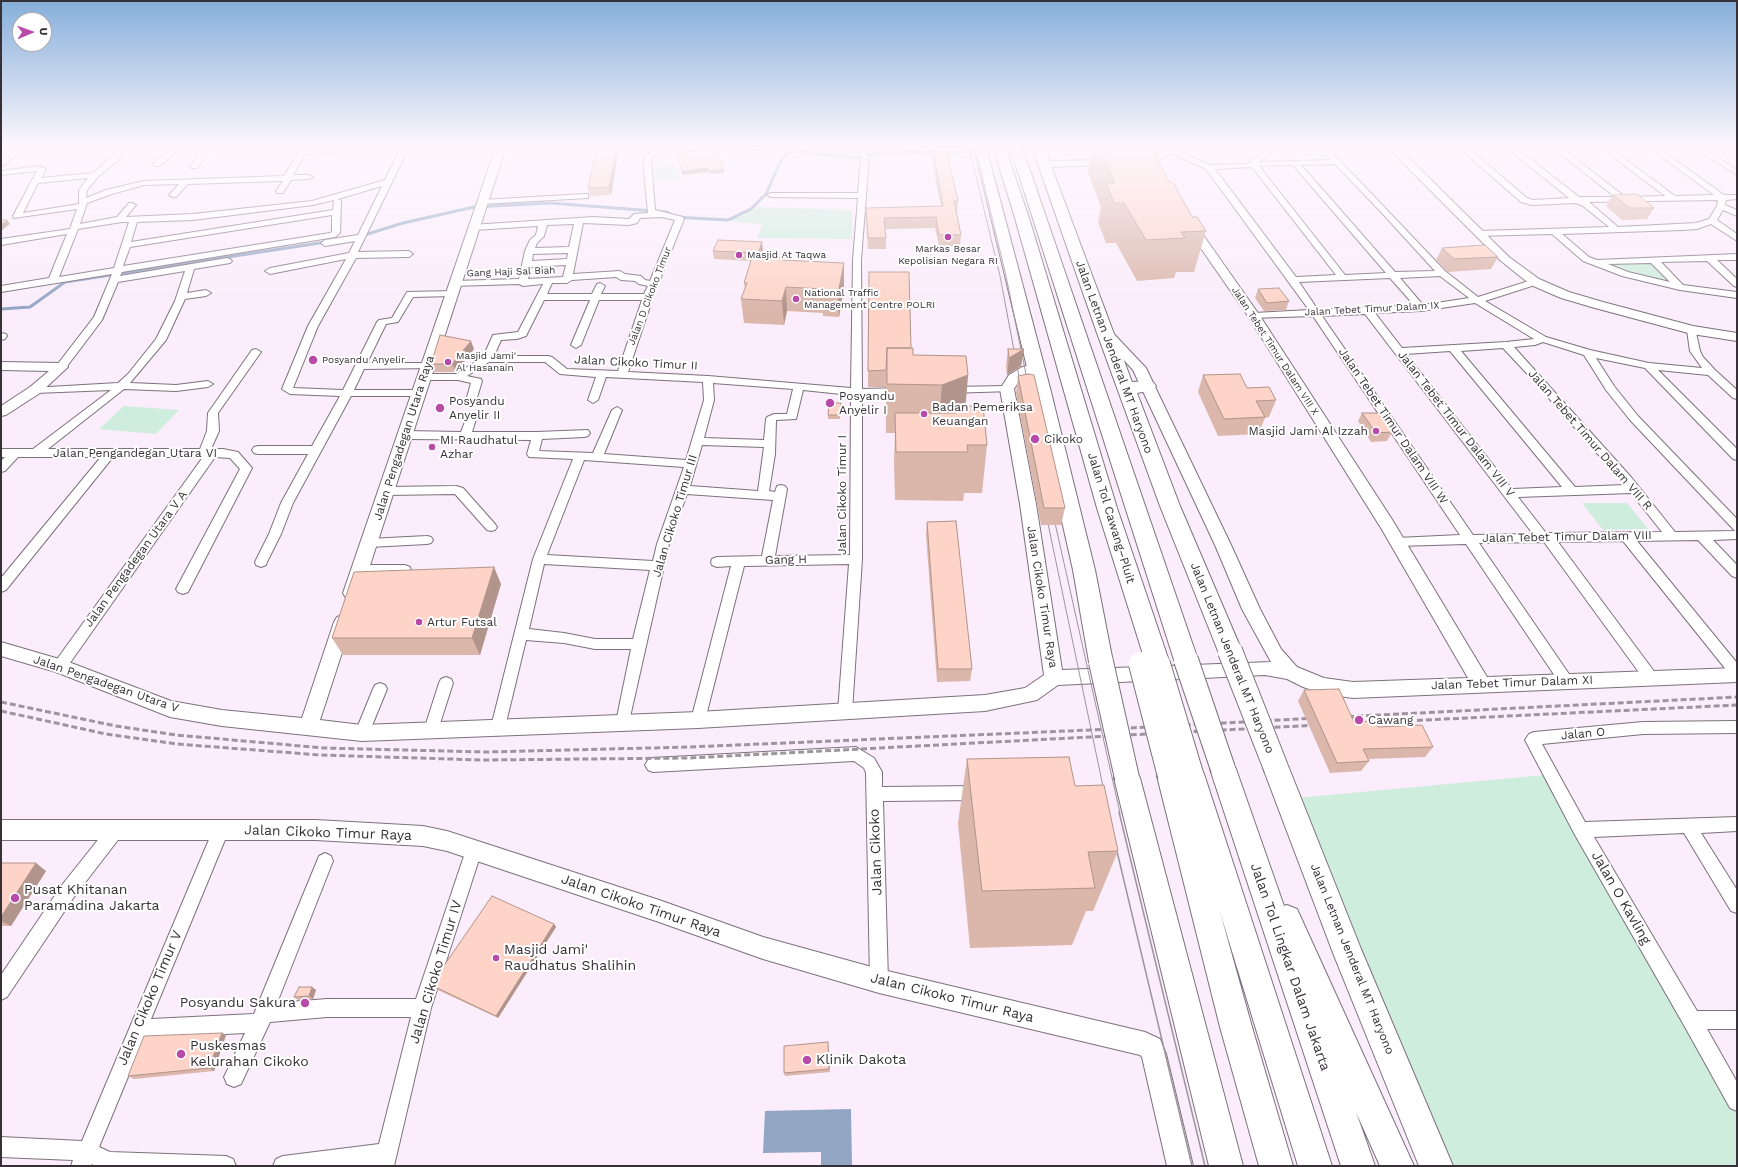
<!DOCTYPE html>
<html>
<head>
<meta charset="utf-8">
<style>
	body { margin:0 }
	#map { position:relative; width:1738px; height:1167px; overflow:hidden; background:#fbedfb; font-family:"Work Sans",sans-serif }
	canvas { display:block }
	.frame { position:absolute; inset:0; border:2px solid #373137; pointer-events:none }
	.north { position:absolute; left:12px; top:12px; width:40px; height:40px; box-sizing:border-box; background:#fff; border:1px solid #afadaf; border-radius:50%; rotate:88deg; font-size:11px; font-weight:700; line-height:16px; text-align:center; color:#373137 }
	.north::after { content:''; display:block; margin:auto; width:14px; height:18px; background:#b84aa8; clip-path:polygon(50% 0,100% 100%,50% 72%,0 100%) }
</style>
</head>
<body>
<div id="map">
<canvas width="1738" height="1167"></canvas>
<div class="frame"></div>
<div class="north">U</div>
</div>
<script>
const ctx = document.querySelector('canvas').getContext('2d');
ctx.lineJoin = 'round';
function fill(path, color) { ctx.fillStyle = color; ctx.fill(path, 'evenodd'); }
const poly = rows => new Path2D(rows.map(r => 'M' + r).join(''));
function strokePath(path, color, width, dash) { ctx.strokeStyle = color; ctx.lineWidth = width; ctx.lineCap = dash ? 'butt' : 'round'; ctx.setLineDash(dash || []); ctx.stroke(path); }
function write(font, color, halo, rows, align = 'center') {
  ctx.font = font + ' "Work Sans",sans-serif'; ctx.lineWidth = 4; ctx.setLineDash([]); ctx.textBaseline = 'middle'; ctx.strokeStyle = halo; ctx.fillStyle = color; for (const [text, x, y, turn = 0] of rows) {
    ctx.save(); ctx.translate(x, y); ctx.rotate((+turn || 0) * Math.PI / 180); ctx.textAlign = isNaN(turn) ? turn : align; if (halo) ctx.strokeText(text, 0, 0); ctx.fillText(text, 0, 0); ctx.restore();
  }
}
fill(poly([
	[1299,147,1316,147,1324,156,1308,157],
	[676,165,681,178,655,181,651,168],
	[759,207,852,210,852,239,757,238,763,224,728,221],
	[1652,262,1674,284,1624,272,1605,264],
	[124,406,179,410,156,434,99,429],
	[1582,503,1627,503,1648,529,1603,530],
	[1545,775,1737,1115,1737,1166,1439,1166,1296,798]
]), '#ceeddd');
fill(poly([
	[851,1109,852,1166,821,1166,821,1152,763,1153,765,1111]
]), '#92a6c4');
strokePath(poly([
	[361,236,403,223,474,207,550,203,667,212,674,217,728,220,751,209,766,194,782,158,791,151,860,158,879,153,958,152,1064,147],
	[1,309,30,307,65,282,326,242]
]), '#92a6c4', 3);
const minor = poly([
	[172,147,181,147,160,166,154,166,154,162,172,147],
	[205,147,213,147,197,168,191,168,190,166,205,147],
	[302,147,310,147,308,150,333,149,337,151,333,153,305,154,293,175,309,175,313,177,309,179,291,180,283,193,277,193,276,191,283,181,188,184,176,197,173,197,169,195,179,184,144,185,112,194,87,203,80,224,117,217,129,203,132,203,136,205,126,217,193,214,312,201,385,180,401,147,409,147,358,252,409,251,413,254,409,257,356,258,318,326,293,388,343,390,377,322,379,320,392,318,407,292,455,291,457,293,455,295,452,296,413,297,398,322,386,324,367,363,428,363,432,364,433,366,432,368,364,369,354,390,419,390,424,393,419,396,351,396,293,503,281,534,267,562,266,565,261,567,256,565,255,562,269,534,281,503,308,454,258,454,254,453,252,450,254,447,258,446,312,446,340,396,290,394,282,389,308,326,346,259,270,274,265,271,270,268,349,253,355,241,325,246,321,243,325,240,358,235,382,186,338,199,341,201,340,233,335,237,122,272,120,276,227,258,230,259,232,261,230,263,194,269,187,293,206,290,211,293,206,296,185,299,166,340,130,383,176,385,208,381,213,384,208,387,176,391,124,389,48,449,200,449,207,431,208,413,252,350,256,349,261,352,218,413,219,431,211,449,223,449,238,452,252,468,188,592,183,594,178,592,176,589,240,469,230,458,215,457,65,670,60,672,55,670,53,666,55,662,203,457,113,457,6,590,1,592,1,578,101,457,18,457,5,471,1,472,1,461,5,457,1,457,1,449,33,449,111,390,35,393,31,392,30,390,31,388,118,383,128,374,156,339,175,301,185,271,118,282,102,320,65,369,57,369,56,367,57,365,94,317,112,274,1,292,1,286,49,278,67,234,1,245,1,239,70,229,77,209,14,218,13,216,37,171,1,175,1,171,39,166,46,169,41,178,93,173,117,152,123,152,123,156,98,177,87,190,86,198,106,190,144,181,284,176,302,147],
	[88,178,79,190,79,204,23,213,38,183,88,178],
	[334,200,333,210,131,242,137,222,193,220,313,205,334,200],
	[332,215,332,232,330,233,123,266,130,247,332,215],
	[122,222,129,222,114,268,59,277,78,229,122,222],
	[650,147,658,147,658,152,651,160,655,210,683,217,684,219,653,297,628,372,708,376,851,388,853,260,858,198,771,197,767,195,771,193,858,193,861,158,860,154,839,147,851,147,866,151,869,158,861,260,862,389,903,388,908,391,903,394,862,395,862,559,852,712,850,716,845,718,840,716,838,712,849,564,744,566,705,720,703,724,698,726,693,724,691,720,731,566,717,567,712,565,711,562,712,559,717,557,762,556,773,500,687,494,669,544,628,726,623,728,618,726,616,722,631,649,595,649,564,643,526,640,505,727,503,731,498,733,493,731,491,727,533,559,573,459,529,457,527,454,531,440,405,439,401,438,399,435,401,432,405,431,461,432,466,419,471,416,476,419,472,432,537,432,588,430,590,433,588,436,584,437,542,439,539,451,593,453,612,410,617,407,622,410,604,454,686,460,704,400,703,382,606,377,598,400,593,403,588,400,596,377,560,374,545,362,489,362,467,376,481,379,482,381,476,401,471,404,466,401,471,383,458,380,424,380,419,377,424,374,456,374,483,357,493,335,518,332,543,284,523,286,519,284,452,286,450,284,455,281,519,279,525,251,530,240,536,235,538,226,474,230,471,229,470,227,471,225,593,217,629,219,634,214,648,213,643,160,650,152,650,147],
	[662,217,675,220,650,281,645,280,641,276,625,274,620,271,573,274,583,223,629,225,637,223,640,218,662,217],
	[574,224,569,247,535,248,537,243,544,236,547,225,574,224],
	[568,253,567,259,532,261,533,254,568,253],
	[566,265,563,277,528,279,531,267,566,265],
	[616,277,621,280,635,281,639,284,648,286,644,294,601,294,605,286,600,283,597,284,592,294,547,294,552,283,567,283,572,280,616,277],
	[544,300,590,300,571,345,576,348,581,345,599,300,642,300,618,371,567,369,552,357,548,356,494,356,501,340,517,339,526,336,544,300],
	[713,383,793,389,787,414,774,414,767,417,766,419,764,440,704,438,714,400,713,383],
	[803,390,851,395,850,555,775,556,787,489,785,486,781,485,777,486,775,492,769,491,775,454,776,420,796,419,803,390],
	[702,445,764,447,758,491,690,486,702,445],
	[584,460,684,467,657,544,653,561,547,555,584,460],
	[544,564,650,570,633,639,595,639,564,633,529,629,544,564],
	[733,147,791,147,787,149,736,150,733,150,733,147],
	[1271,147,1280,147,1259,162,1331,160,1319,147,1327,147,1445,271,1478,297,1532,280,1538,280,1540,282,1538,284,1485,301,1546,337,1590,350,1649,363,1702,368,1690,351,1687,330,1692,327,1695,328,1700,351,1703,357,1715,370,1737,390,1737,399,1733,398,1708,375,1658,370,1737,449,1737,460,1733,459,1645,368,1596,358,1614,386,1638,416,1737,519,1737,539,1713,540,1737,565,1737,578,1732,576,1698,540,1637,541,1737,663,1737,679,1732,677,1623,541,1558,542,1656,674,1658,678,1656,682,1651,684,1646,682,1544,542,1479,543,1571,677,1573,681,1571,685,1566,687,1561,685,1466,544,1397,546,1393,545,1391,542,1393,539,1397,538,1460,535,1313,316,1251,318,1249,316,1254,313,1309,310,1206,169,1164,150,1168,148,1171,148,1210,165,1247,164,1271,147],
	[1335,164,1381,212,1435,271,1395,272,1301,165,1335,164],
	[1293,165,1386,273,1345,275,1259,166,1293,165],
	[1252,167,1336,275,1296,277,1215,169,1252,167],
	[1440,276,1469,298,1423,305,1400,278,1440,276],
	[1390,278,1414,305,1318,310,1299,282,1390,278],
	[1475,303,1534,339,1506,342,1402,348,1375,313,1421,311,1475,303],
	[1365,314,1533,534,1473,535,1322,316,1365,314],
	[1543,342,1584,355,1606,390,1630,420,1735,531,1675,532,1631,477,1514,347,1535,345,1543,342],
	[1503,348,1532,379,1625,485,1575,487,1461,351,1503,348],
	[1450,351,1562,487,1512,489,1406,354,1450,351],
	[1631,493,1662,532,1546,533,1518,497,1631,493],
	[1458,147,1467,147,1527,198,1533,200,1569,198,1506,147,1515,147,1579,197,1615,197,1552,147,1561,147,1625,197,1665,196,1600,147,1609,147,1675,196,1714,195,1648,147,1657,147,1724,195,1737,195,1737,199,1726,200,1725,205,1737,210,1737,216,1723,210,1717,220,1737,234,1737,241,1711,224,1697,229,1682,230,1562,234,1589,257,1597,260,1737,254,1737,260,1717,260,1737,279,1737,287,1734,286,1707,261,1661,262,1683,285,1737,292,1737,298,1680,290,1622,276,1583,261,1552,234,1476,236,1475,234,1476,232,1479,231,1609,227,1583,206,1576,203,1532,205,1521,202,1458,147],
	[1718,200,1717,206,1709,219,1696,223,1618,227,1589,202,1718,200],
	[1651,263,1670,282,1628,272,1608,264,1651,263],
	[1693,147,1702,147,1737,170,1737,175,1693,147],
	[585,194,588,194,588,198,482,204,478,202,482,200,585,194],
	[1,333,6,334,7,336,5,339,1,340,1,333],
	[1007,386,1012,389,1011,391,950,393,945,390,950,387,1007,386],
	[456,486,463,488,495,524,497,527,495,530,491,531,487,530,455,494,387,495,383,494,381,491,383,488,387,487,456,486],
	[427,536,431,537,433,540,431,543,427,544,369,547,365,546,363,543,365,540,369,539,427,536],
	[360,565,405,565,410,567,411,570,410,573,405,575,360,575,355,573,354,570,355,567,360,565],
	[446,677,451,679,453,683,438,730,436,734,431,736,426,734,424,730,439,683,441,679,446,677],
	[380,683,385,685,387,689,369,733,367,737,362,739,357,737,355,733,373,689,375,685,380,683],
	[1737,721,1737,733,1643,734,1542,744,1585,822,1737,817,1737,831,1701,833,1737,890,1737,913,1731,911,1684,833,1594,837,1697,1011,1737,1011,1737,1029,1707,1029,1737,1082,1737,1111,1730,1108,1685,1027,1575,835,1525,740,1529,734,1534,732,1643,722,1737,721],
	[856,747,874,758,882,772,882,787,978,786,984,788,986,793,984,798,978,800,883,801,888,981,885,987,879,990,873,987,870,981,866,773,864,768,854,761,653,772,648,770,645,765,648,760,653,758,856,747],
	[221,823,227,825,229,830,151,1019,254,1014,317,861,319,856,325,853,331,856,333,861,277,1003,327,999,416,999,466,850,468,845,474,842,480,845,482,850,431,1008,394,1166,374,1166,374,1165,273,1166,276,1159,283,1156,379,1144,411,1017,327,1017,270,1022,241,1084,234,1087,227,1084,224,1077,245,1033,144,1038,99,1147,110,1152,226,1156,233,1159,236,1166,95,1166,92,1164,91,1166,71,1166,73,1160,1,1157,1,1137,82,1141,213,830,215,825,221,823],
	[115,824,121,826,123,831,121,836,74,897,7,997,1,1000,1,975,62,885,109,826,115,824]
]);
const tertiary = poly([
	[13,147,24,147,5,165,1,166,1,158,13,147],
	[496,147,506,147,361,593,358,598,352,599,346,598,343,593,496,147],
	[1168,147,1180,147,1152,165,1136,166,1131,163,1136,160,1146,160,1168,147],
	[1387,147,1398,147,1509,257,1539,279,1569,292,1603,302,1693,326,1737,333,1737,341,1692,334,1595,308,1561,298,1531,285,1501,261,1387,147],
	[1111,160,1115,161,1116,163,1115,165,1044,167,1039,164,1044,161,1111,160],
	[1190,221,1194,222,1260,316,1393,521,1487,677,1737,668,1737,682,1353,698,1324,694,1303,687,1287,679,1265,675,1058,685,1037,700,985,711,698,728,362,741,222,726,170,717,56,672,1,656,1,642,66,661,171,701,222,710,302,718,334,622,337,617,343,615,349,617,352,622,320,720,362,725,698,712,985,695,1025,688,1044,675,1020,504,1000,389,1009,375,1022,367,1036,364,1041,365,1043,368,1041,371,1031,373,1019,381,1014,389,1036,504,1062,670,1271,662,1242,609,1215,545,1133,370,1099,333,1100,330,1105,329,1110,330,1146,368,1231,545,1260,609,1281,649,1297,667,1324,678,1353,682,1468,678,1381,528,1248,316,1184,224,1190,221],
	[1,362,61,363,66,364,68,367,40,393,6,415,1,416,1,406,30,387,49,371,1,370,1,362],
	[1,820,316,820,423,826,447,831,659,900,763,937,879,969,1145,1032,1160,1039,1166,1054,1193,1166,1167,1166,1142,1057,1140,1055,879,993,763,959,659,922,447,851,423,846,316,840,1,840,1,820]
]);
const trunk = poly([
	[974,147,986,147,1050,388,1095,570,1113,662,1109,669,1101,671,1093,669,1089,662,1073,570,1032,388,974,147],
	[1032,147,1044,147,1132,382,1147,381,1153,382,1156,386,1153,390,1137,393,1180,506,1242,651,1238,658,1230,660,1222,658,1218,651,1160,506,1097,333,1032,147],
	[1276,757,1285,760,1289,768,1361,949,1453,1166,1419,1166,1333,953,1263,768,1267,760,1276,757],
	[1127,767,1136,770,1140,778,1243,1166,1209,1166,1114,778,1118,770,1127,767]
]);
const motorway = poly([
	[993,147,1005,147,1029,218,1117,508,1170,664,1166,671,1158,673,1150,671,1146,664,1097,508,1015,218,993,147],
	[1010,147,1022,147,1198,660,1194,667,1186,669,1178,667,1174,660,1010,147],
	[1223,758,1232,761,1236,769,1284,906,1287,905,1297,909,1414,1166,1380,1166,1356,1112,1375,1166,1341,1166,1210,769,1214,761,1223,758],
	[1191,763,1200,766,1204,774,1332,1166,1298,1166,1220,912,1252,1027,1293,1166,1259,1166,1220,1027,1157,776,1161,768,1170,765,1180,770,1182,766,1191,763]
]);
strokePath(minor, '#7d717d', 2);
strokePath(tertiary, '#7d717d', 2);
strokePath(trunk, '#7d717d', 2);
strokePath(motorway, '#7d717d', 2);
fill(minor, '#fff');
fill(tertiary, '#fff');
fill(trunk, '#fff');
fill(motorway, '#fff');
strokePath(poly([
	[969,147,1000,276,1021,387],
	[975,147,1006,276,1028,384],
	[1046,514,1105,796],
	[1053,514,1120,813]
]), '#9e949e', 1);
strokePath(poly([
	[1119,812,1205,1166],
	[1115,843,1192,1166]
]), '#9e949e', 1.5);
strokePath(poly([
	[1,702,116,726,176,735,324,748,486,752,690,747,1091,730,1318,718],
	[1,711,106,734,177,744,320,755,482,760,689,758,1319,725],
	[1339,717,1737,697],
	[1363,723,1737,705]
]), '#9e949e', 3, [6, 3]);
const trunkBridge = poly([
	[1230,651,1276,768],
	[1101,662,1127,778]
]);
const motorwayBridge = poly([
	[1186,660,1223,769],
	[1141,664,1170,776],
	[1158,664,1191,774]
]);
strokePath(trunkBridge, '#7d717d', 26, []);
strokePath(motorwayBridge, '#7d717d', 26, []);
strokePath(trunkBridge, '#fff', 24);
strokePath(motorwayBridge, '#fff', 24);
fill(poly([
	[1092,147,1151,147,1169,182,1192,217,1206,231,1194,272,1176,272,1174,278,1137,281,1116,243,1106,243,1098,222,1101,207,1088,173],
	[933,152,958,201,957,212,956,212,961,235,960,246,939,246,935,228,885,229,886,238,886,249,868,249,866,218,866,208,941,206,932,162],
	[618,154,611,195,590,196,588,188],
	[1613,195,1654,208,1647,219,1622,220,1606,206],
	[1442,248,1498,257,1491,269,1448,272,1436,260],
	[763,250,760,257,783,260,844,287,839,317,823,316,823,313,787,311,784,325,744,323,741,299,745,289,744,283,751,261,714,259,713,251],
	[869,272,911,348,913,355,968,375,965,406,987,445,982,493,964,493,963,501,895,500,894,461,895,433,886,433,886,387,868,387],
	[1258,289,1289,301,1286,310,1264,311,1255,298],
	[474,349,456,372,434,372,431,364],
	[1008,349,1024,349,1021,366,1007,375,1006,366],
	[1203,375,1247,388,1276,400,1269,417,1265,418,1258,434,1218,436,1198,392],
	[1018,376,1065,508,1061,525,1041,525,1016,393],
	[841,407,840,419,828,419,828,415],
	[1362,413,1392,432,1387,441,1371,442,1358,421],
	[927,522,972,669,970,681,937,682,926,535],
	[501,584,480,655,343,655,332,638],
	[1304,690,1354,722,1378,727,1433,747,1425,757,1368,759,1369,761,1361,771,1330,773,1298,701],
	[967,759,1118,851,1093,911,1086,911,1072,945,970,948,958,823],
	[1,863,46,871,11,926,1,926],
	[554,924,556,927,498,1018,438,990,435,987],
	[312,987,316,990,313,999,298,1000,294,997],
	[222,1033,226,1035,214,1071,134,1079,128,1076],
	[828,1042,830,1072,785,1076,784,1073]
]), '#dab6ab');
fill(poly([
	[617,147,618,154,611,195,609,187],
	[708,168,709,172,682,175,682,171],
	[724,169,724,173,710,174,709,171],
	[7,220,10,224,1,231,1,225],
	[762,242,763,250,759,261,758,253],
	[844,263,844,287,839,317,838,293],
	[786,287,787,311,784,325,782,301],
	[471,341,474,349,456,372,452,364],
	[1024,349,1021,366,1007,375,1009,358],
	[968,375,964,424,956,413,955,406,954,427,938,433,942,385],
	[494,567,501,584,480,655,472,638],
	[36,863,46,871,11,926,1,921,1,917],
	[554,924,556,927,498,1018,496,1016],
	[312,987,316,990,313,999,309,996],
	[222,1033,226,1035,214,1071,209,1068]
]), '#b1948b');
const building = poly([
	[597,147,617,147,609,187,588,188,597,147],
	[1099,147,1151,147,1169,182,1173,182,1192,217,1197,217,1206,231,1181,232,1185,238,1146,240,1124,203,1114,203,1106,183,1115,183,1099,147],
	[717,149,724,169,709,171,708,168,682,171,677,153,717,149],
	[933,152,947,152,958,201,954,201,961,235,939,235,936,217,884,218,886,238,868,238,866,208,943,206,933,152],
	[1637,194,1654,208,1630,208,1613,195,1637,194],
	[1,220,7,220,1,225,1,220],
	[718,240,762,242,758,253,713,251,718,240],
	[1485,245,1498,257,1454,259,1442,248,1485,245],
	[752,257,783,258,782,260,844,263,838,293,822,292,823,289,786,287,782,301,741,299,747,283,744,283,752,257],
	[869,272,909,272,911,348,887,348,886,370,868,371,869,272],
	[1279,288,1289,301,1267,303,1258,289,1279,288],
	[440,335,471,341,452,364,431,364,440,335],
	[887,348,913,348,913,355,966,356,968,375,942,385,887,384,887,348],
	[1008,349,1024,349,1009,358,1008,349],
	[1028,374,1034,375,1065,508,1044,508,1018,376,1028,374],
	[1240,374,1247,388,1269,387,1276,400,1256,401,1265,417,1224,419,1203,375,1240,374],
	[829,403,841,403,840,415,828,415,829,403],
	[955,406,983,406,987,445,967,445,968,452,896,452,895,413,956,413,955,406],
	[1362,413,1386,413,1392,421,1392,432,1376,433,1362,413],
	[956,521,972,669,938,669,927,522,956,521],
	[494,567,472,638,332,638,354,572,494,567],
	[1339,689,1354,722,1374,721,1378,727,1422,725,1433,747,1363,749,1369,761,1337,763,1304,690,1339,689],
	[1069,757,1075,786,1104,785,1118,851,1088,852,1095,888,982,891,967,759,1069,757],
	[1,863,36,863,1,917,1,863],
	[492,896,554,924,496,1016,435,987,441,970,492,896],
	[299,987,312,987,309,996,294,997,299,987],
	[222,1033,209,1068,128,1076,144,1036,222,1033],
	[828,1042,829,1069,784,1073,784,1046,828,1042]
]);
fill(building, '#fdd4c7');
strokePath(building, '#b1948b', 1);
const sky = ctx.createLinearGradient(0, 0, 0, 310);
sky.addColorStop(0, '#85aeda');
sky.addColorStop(0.47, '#fdf7fd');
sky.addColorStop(1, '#fdf7fd00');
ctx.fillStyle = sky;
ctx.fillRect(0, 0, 1738, 310);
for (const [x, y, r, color] of [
	[948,237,4,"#b84aa8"],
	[739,255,4,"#b84aa8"],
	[796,299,4,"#b84aa8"],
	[313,360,5,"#b84aa8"],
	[448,362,4,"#b84aa8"],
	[830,403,5,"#b84aa8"],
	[440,408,5,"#b84aa8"],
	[924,414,4,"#b84aa8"],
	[1376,431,4,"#b84aa8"],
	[1035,439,5,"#b84aa8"],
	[432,447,4,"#b84aa8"],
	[419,622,4,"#b84aa8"],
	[1359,720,5,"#b84aa8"],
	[15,898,5,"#b84aa8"],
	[496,958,4,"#b84aa8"],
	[305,1003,5,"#b84aa8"],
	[181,1054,5,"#b84aa8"],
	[807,1060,5,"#b84aa8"]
]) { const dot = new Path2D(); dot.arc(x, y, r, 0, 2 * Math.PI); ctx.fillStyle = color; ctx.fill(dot); strokePath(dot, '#fff', 1.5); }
write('10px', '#373137', '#fff', [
	["Markas Besar",948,249,"center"],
	["Kepolisian Negara RI",948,261,"center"],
	["Masjid At Taqwa",747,255],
	["National Traffic",804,293],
	["Management Centre POLRI",804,305],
	["Masjid Jami'",456,356],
	["Al Hasanain",456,368],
	["Posyandu Anyelir",322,360]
], 'left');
write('10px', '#373137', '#fff', [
	["Gang Haji Sal Biah",511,272,-2],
	["Jalan D Cikoko Timur",650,296,-69],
	["Jalan Tebet Timur Dalam IX",1372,309,-3],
	["Jalan Tebet Timur Dalam VIII X",1275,351,57]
]);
write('12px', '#373137', '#fff', [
	["Jalan Letnan Jenderal MT Haryono",1114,357,70],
	["Jalan Cikoko Timur II",636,363,3],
	["Jalan Tebet Timur Dalam VIII V",1456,424,52],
	["Jalan Tebet Timur Dalam VIII W",1393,426,56],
	["Jalan Pengadegan Utara Raya",404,438,-72],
	["Jalan Tebet Timur Dalam VIII R",1590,440,49],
	["Jalan Pengandegan Utara VI",135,453],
	["Jalan Cikoko Timur I",842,495,-90],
	["Jalan Cikoko Timur III",675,516,-73],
	["Jalan Tol Cawang–Pluit",1111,518,73],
	["Jalan Tebet Timur Dalam VIII",1567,537,-1],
	["Jalan Pengadegan Utara V A",136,559,-54],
	["Gang H",786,560,-1],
	["Jalan Cikoko Timur Raya",1042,597,81],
	["Jalan Letnan Jenderal MT Haryono",1232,658,68],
	["Jalan Tebet Timur Dalam XI",1512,683,-2],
	["Jalan Pengadegan Utara V",106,684,19],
	["Jalan O",1583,734,-5],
	["Jalan Letnan Jenderal MT Haryono",1352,959,68]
]);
write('12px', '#373137', '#fff', [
	["Posyandu",839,396],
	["Anyelir I",839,410],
	["Posyandu",449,401],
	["Anyelir II",449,415],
	["Badan Pemeriksa",932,407],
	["Keuangan",932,421],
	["Masjid Jami Al Izzah",1368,431,"right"],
	["Cikoko",1044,439],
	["MI Raudhatul",440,440],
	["Azhar",440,454],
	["Artur Futsal",427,622],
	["Cawang",1368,720]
], 'left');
write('14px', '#373137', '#fff', [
	["Jalan Cikoko Timur Raya",328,833,2],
	["Jalan Cikoko",876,852,-92],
	["Jalan O Kavling",1621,898,60],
	["Jalan Cikoko Timur Raya",641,906,19],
	["Jalan Tol Lingkar Dalam Jakarta",1290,967,71],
	["Jalan Cikoko Timur IV",436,972,-73],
	["Jalan Cikoko Timur V",150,998,-67],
	["Jalan Cikoko Timur Raya",952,998,14]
]);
write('14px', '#373137', '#fff', [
	["Pusat Khitanan",24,890],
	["Paramadina Jakarta",24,906],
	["Masjid Jami'",504,950],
	["Raudhatus Shalihin",504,966],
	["Posyandu Sakura",296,1003,"right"],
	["Puskesmas",190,1046],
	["Kelurahan Cikoko",190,1062],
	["Klinik Dakota",816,1060]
], 'left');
</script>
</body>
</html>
